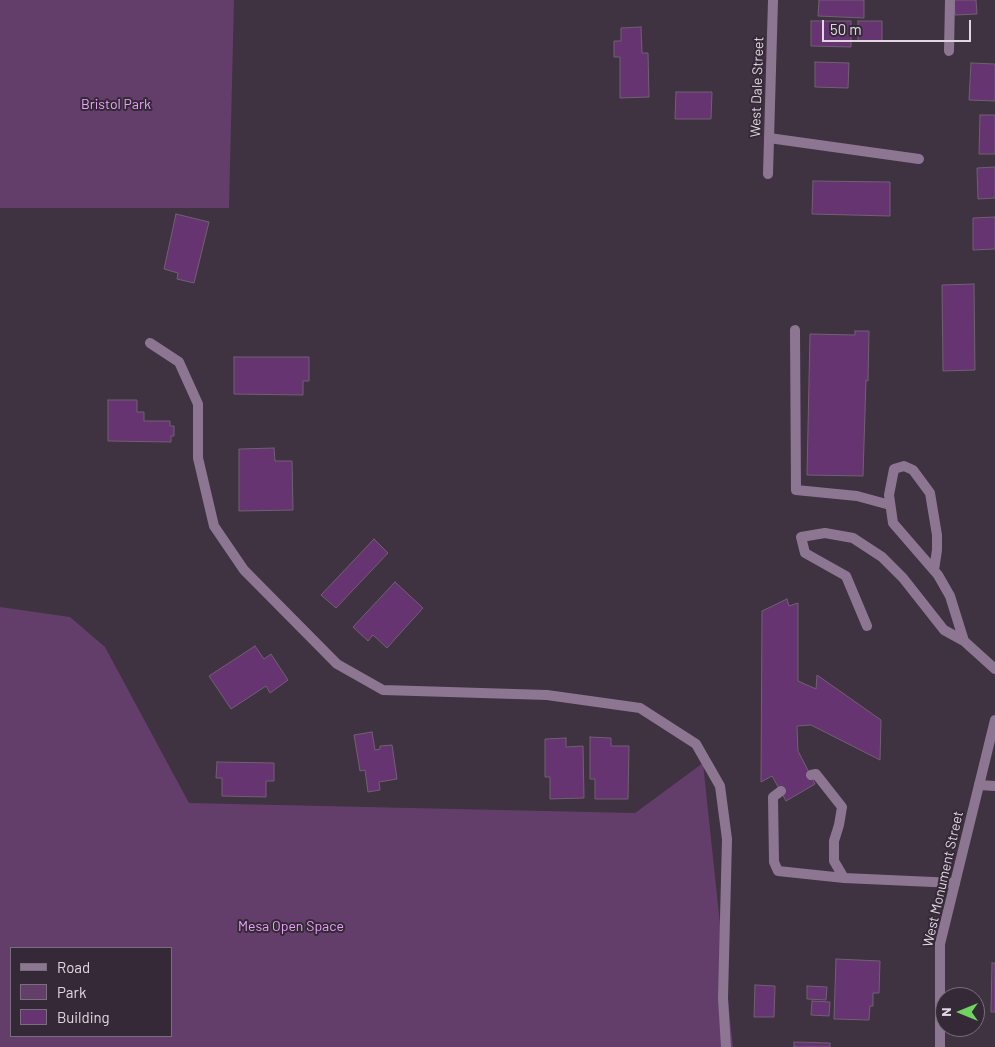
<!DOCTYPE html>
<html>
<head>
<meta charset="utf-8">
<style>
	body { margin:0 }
	#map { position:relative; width:995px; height:1047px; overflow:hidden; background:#3f3241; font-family:Barlow,sans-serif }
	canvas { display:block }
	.legend { position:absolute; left:10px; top:947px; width:162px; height:90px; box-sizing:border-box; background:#352837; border:1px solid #796e7b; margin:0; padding:6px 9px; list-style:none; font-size:15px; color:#e0d7e1 }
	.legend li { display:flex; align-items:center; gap:10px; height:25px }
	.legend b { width:25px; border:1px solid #796e7b }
	.north { position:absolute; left:935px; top:987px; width:50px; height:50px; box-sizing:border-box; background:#352837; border:1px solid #796e7b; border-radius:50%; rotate:270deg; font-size:14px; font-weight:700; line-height:20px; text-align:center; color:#e0d7e1 }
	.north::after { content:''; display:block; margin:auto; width:18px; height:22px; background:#6fd360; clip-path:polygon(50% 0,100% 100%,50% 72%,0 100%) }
	.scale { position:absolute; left:822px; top:20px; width:149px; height:22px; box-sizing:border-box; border:2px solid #e0d7e1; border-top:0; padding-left:6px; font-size:15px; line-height:18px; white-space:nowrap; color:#e0d7e1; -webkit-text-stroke:4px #352837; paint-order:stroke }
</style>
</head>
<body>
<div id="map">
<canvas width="995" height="1047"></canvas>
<ul class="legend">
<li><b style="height:6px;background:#8d7692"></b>Road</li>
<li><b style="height:14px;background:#633e6a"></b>Park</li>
<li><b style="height:14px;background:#663470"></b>Building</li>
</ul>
<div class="north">N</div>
<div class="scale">50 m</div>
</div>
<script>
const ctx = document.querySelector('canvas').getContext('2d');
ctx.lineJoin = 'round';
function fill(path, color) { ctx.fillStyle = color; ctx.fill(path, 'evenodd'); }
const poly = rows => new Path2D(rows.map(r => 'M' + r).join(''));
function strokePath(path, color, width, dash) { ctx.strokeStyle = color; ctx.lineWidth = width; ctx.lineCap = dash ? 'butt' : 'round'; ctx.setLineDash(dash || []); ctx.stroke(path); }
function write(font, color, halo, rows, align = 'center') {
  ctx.font = font + ' Barlow,sans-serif'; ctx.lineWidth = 4; ctx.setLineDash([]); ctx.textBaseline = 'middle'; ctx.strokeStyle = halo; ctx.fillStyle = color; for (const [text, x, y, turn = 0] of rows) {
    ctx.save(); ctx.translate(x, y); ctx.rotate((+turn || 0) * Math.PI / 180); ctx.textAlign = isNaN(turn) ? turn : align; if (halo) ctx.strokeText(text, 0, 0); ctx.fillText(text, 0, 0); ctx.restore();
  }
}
fill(poly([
	[0,0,234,0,229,208,0,208],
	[0,607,70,617,105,647,189,803,635,813,703,763,733,1047,0,1047],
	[11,948,171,948,171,1036,11,1036]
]), '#633e6a');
const building = poly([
	[819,0,864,0,864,18,818,16,819,0],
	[954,0,976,0,977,14,955,15,954,0],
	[811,21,851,21,851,47,811,46,811,21],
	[858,21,882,21,882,41,858,41,858,21],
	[641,27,642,53,648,53,649,97,620,98,620,57,614,57,614,41,621,41,621,28,641,27],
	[815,62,849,63,848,88,815,87,815,62],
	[971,63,995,64,995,101,969,100,971,63],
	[676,92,712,92,711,119,675,119,676,92],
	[980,115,995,115,995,154,979,154,980,115],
	[995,167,995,198,978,199,977,168,995,167],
	[813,181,890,182,890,216,812,214,813,181],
	[176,214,209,222,194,283,177,279,178,273,164,269,176,214],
	[995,217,995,249,973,250,973,218,995,217],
	[974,284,975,370,943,371,942,285,974,284],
	[855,331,869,331,868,381,866,380,863,476,807,475,810,334,855,335,855,331],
	[234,357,309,357,309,381,303,381,303,395,234,394,234,357],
	[108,400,137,400,137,412,144,412,144,421,170,421,170,426,174,426,174,436,171,436,171,442,108,441,108,400],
	[274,448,275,461,292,461,293,510,239,511,239,449,274,448],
	[374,539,388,553,336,608,321,595,374,539],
	[395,582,423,608,387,648,373,635,368,641,353,627,395,582],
	[787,599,789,606,798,603,798,681,816,689,817,675,881,720,880,760,811,725,797,726,798,751,815,784,786,801,772,776,761,782,762,611,787,599],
	[255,646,264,659,271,654,288,680,270,693,266,686,231,709,209,676,255,646],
	[372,732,375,750,380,749,380,746,392,745,397,779,379,782,380,790,368,792,365,770,360,771,354,735,372,732],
	[590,737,611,738,611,746,629,746,628,799,595,799,595,779,590,779,590,737],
	[566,738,566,747,583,746,584,798,550,799,550,777,545,777,545,739,566,738],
	[217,762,274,763,274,781,266,781,266,797,222,796,222,778,216,778,217,762],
	[836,959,880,961,879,993,873,993,873,1006,870,1006,869,1020,834,1019,836,959],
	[992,963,995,963,995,1012,991,1012,992,963],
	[755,985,775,986,774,1017,754,1017,755,985],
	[807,986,827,987,826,1000,807,999,807,986],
	[812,1001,830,1002,829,1016,811,1015,812,1001],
	[794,1042,830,1043,830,1047,794,1047,794,1042]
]);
fill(building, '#663470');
strokePath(building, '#706172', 1);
strokePath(poly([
	[949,51,950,0],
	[769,138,919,159],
	[795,330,796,490,857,496,890,505],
	[934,570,937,550,937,535,930,493,913,470,904,466,894,469,889,495,893,523,938,575,950,596,964,641,995,669],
	[867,626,846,576,805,553,801,537,825,533,853,538,882,557,903,578,944,630,964,641],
	[811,775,816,774,842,807,839,825,834,841,834,861,844,878],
	[979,785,995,786],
	[781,791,773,797,774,862,778,871,844,878,955,883]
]), '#8d7692', 10);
strokePath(poly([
	[768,174,773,0],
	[150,343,179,362,198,404,198,458,214,526,244,570,337,664,383,690,547,695,640,708,696,744,720,786,727,839,723,998,726,1047],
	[940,1047,940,944,995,720]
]), '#8d7692', 10);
write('14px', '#e0d7e1', '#352837', [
	["West Dale Street",757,87,-88],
	["West Monument Street",943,879,-77]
]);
write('14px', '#eba2f9', '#352837', [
	["Bristol Park",116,104],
	["Mesa Open Space",291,926]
]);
</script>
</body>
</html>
